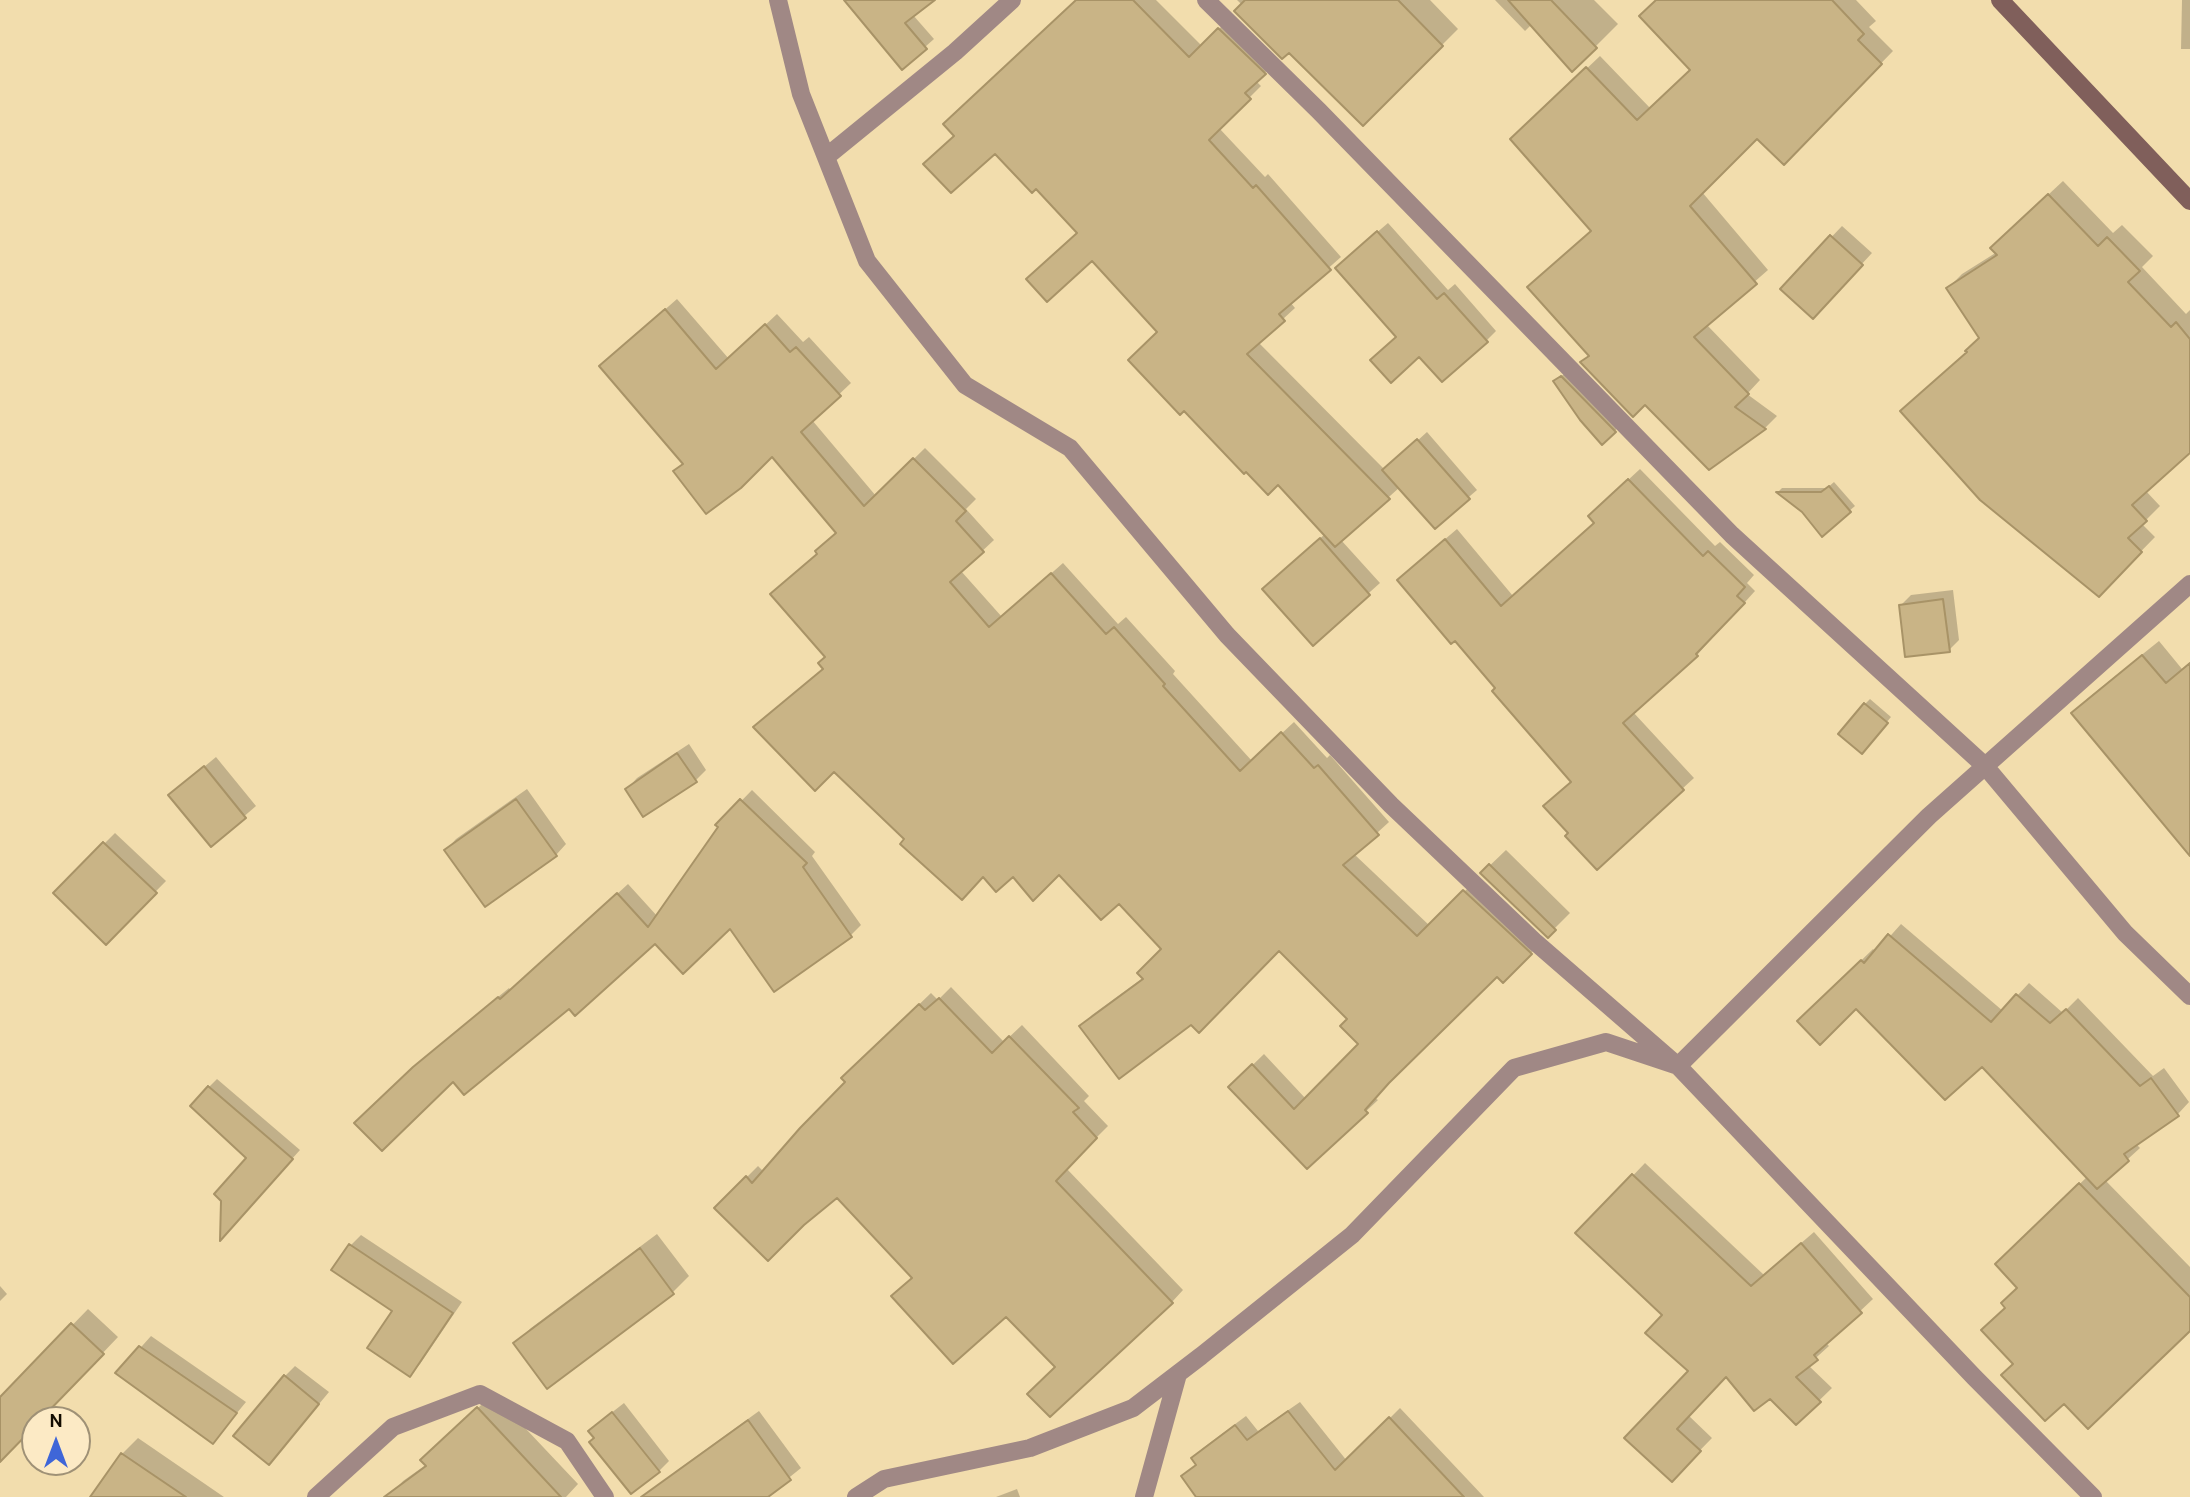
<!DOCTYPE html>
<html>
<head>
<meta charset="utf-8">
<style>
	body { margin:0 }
	#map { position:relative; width:2190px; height:1497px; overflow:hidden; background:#f2ddad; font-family:Overpass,sans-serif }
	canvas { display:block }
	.north { position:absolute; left:21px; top:1406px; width:70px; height:70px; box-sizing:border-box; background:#fceac5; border:2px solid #9f9176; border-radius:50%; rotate:0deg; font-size:19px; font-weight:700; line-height:28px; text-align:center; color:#130c00 }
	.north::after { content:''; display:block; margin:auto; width:24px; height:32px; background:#3f66d8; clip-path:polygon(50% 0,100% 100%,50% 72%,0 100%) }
</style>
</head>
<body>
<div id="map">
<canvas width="2190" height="1497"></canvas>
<div class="north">N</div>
</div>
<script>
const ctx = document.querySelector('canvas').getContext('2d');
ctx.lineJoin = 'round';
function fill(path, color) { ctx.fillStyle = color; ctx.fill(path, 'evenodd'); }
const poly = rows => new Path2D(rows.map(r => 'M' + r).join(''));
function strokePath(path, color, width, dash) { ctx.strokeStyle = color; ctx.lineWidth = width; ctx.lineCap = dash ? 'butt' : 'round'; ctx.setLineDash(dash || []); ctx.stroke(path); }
fill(poly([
	[846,0,932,0,913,15,934,39,925,47],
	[1078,0,1156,0,1202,46,1231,17,1276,62,1256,81,1261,86,1219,128,1265,177,1268,174,1341,257,1290,302,1295,308,1258,342,1385,470,1427,432,1477,490,1435,526,1400,487,1341,540,1380,583,1313,643,1275,579,1325,534,1278,483,1184,409,1159,332,1079,232,1037,187,995,151,956,136],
	[1237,0,1430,0,1458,29,1363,124],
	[1495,0,1594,0,1618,24,1572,70,1532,24,1525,31],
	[1658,0,1856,0,1876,21,1869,27,1893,51,1784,163,1757,136,1702,192,1768,270,1706,324,1760,380,1747,394,1777,416,1765,428,1646,403,1582,362,1590,355,1593,230,1525,127,1600,56,1651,109,1692,70],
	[2182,0,2190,0,2190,49,2181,49],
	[2063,181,2113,233,2122,225,2153,256,2142,267,2186,314,2190,310,2190,451,2145,490,2160,506,2142,524,2155,537,2113,580,1969,351,1981,338,1948,288,1962,274,1997,252,2006,234],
	[1388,223,1448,290,1455,284,1496,331,1486,341,1420,354,1398,336,1347,258],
	[1842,226,1872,253,1823,306,1782,289],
	[677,299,729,359,777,314,803,342,809,337,851,383,812,420,876,496,925,448,976,499,966,509,994,540,961,571,1002,617,1063,563,1118,624,1126,617,1175,671,1173,674,1252,761,1294,722,1327,758,1330,755,1389,822,1354,854,1430,926,1476,880,1542,942,1503,981,1497,975,1399,1071,1375,1098,1378,1100,1307,1167,1230,1087,1264,1054,1306,1099,1360,1044,1349,1019,1279,948,1191,1023,1081,1027,1092,1015,1144,977,1163,949,1119,901,1059,873,983,875,907,839,825,668,827,657,772,594,819,553,838,532,772,455,675,471,684,462,613,355],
	[1567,372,1620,426,1602,443,1560,377],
	[1640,469,1715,546,1720,542,1754,575,1747,583,1755,591,1697,655,1633,712,1694,778,1597,867,1570,833,1572,782,1498,688,1410,569,1457,529,1513,596,1596,522,1601,505],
	[1834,482,1855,506,1822,534,1803,511,1778,492,1782,488,1827,488],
	[1953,590,1959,640,1949,650,1901,605,1911,595],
	[2159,641,2182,669,2190,662,2190,853,2073,714,2088,698],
	[1870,699,1891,717,1866,747,1865,704],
	[689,744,706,770,696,780,644,814,627,789,637,778],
	[216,757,256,806,211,845,170,795],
	[527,789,566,844,556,855,446,850,456,839],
	[752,790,815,852,812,856,861,925,851,935,775,990,730,927,656,942,569,1007,454,1080,356,1123,425,1057,509,988,511,991,628,884,658,917,720,827,718,825],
	[115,833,166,881,106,942,55,893],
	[1506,850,1570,913,1548,935,1482,873],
	[1901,924,2003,1011,2029,983,2063,1013,2078,998,2153,1076,2164,1068,2189,1102,2178,1114,2136,1144,2140,1148,2105,1180,2190,1267,2190,1329,2064,1401,2007,1307,2019,1288,2012,1249,2088,1176,1982,1064,1856,1007,1799,1021,1873,949,1876,952],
	[951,987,1004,1042,1022,1025,1089,1096,1084,1101,1108,1126,1066,1168,1183,1290,1172,1302,1058,1367,1007,1314,914,1277,838,1196,716,1208,758,1166,764,1172,848,1082,855,1066,931,993,938,1000],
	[217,1079,300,1150,228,1230,248,1158,209,1087],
	[1645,1163,1764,1275,1814,1232,1873,1299,1826,1343,1829,1346,1808,1365,1832,1388,1796,1423,1770,1396,1726,1375,1688,1415,1712,1438,1672,1479,1627,1438,1690,1371,1664,1315,1578,1233],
	[657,1234,689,1276,673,1292,548,1386,515,1344,531,1328],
	[361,1235,462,1302,420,1364,410,1375,395,1310,350,1246],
	[0,1286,7,1294,0,1301],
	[88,1309,118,1337,39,1420,35,1420,35,1424,0,1460,0,1400],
	[151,1336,246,1402,213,1442,118,1373],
	[295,1366,329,1392,279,1452,285,1376],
	[493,1394,578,1484,566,1497,389,1497,403,1481,427,1464,438,1445],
	[1300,1402,1347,1461,1400,1408,1484,1497,1199,1497,1183,1476,1197,1464,1193,1458,1203,1448,1246,1416,1258,1431],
	[624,1403,669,1461,659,1471,596,1438,601,1421],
	[759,1411,801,1468,765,1497,677,1497,666,1481,676,1471],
	[138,1438,224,1497,92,1497,122,1454],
	[1017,1489,1020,1497,996,1497]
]), '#0003');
const building = poly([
	[844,0,935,0,905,23,927,49,902,70,844,0],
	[1076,0,1133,0,1189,57,1218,28,1266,74,1245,93,1251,99,1209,140,1253,188,1256,185,1331,270,1279,314,1285,321,1247,354,1390,499,1335,547,1278,485,1268,495,1246,472,1244,474,1184,411,1180,415,1128,360,1157,332,1092,261,1047,302,1026,279,1077,233,1036,189,1032,193,995,154,951,193,923,164,954,136,943,124,1076,0],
	[1245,0,1398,0,1443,46,1363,126,1289,53,1282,59,1234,11,1245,0],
	[1508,0,1551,0,1597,48,1572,72,1508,0],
	[1656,0,1832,0,1864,34,1858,40,1882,64,1784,165,1757,139,1690,206,1757,284,1694,337,1749,394,1735,407,1766,429,1709,470,1645,405,1633,417,1580,362,1589,356,1527,287,1591,231,1510,139,1586,67,1637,120,1690,70,1639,16,1656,0],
	[2048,194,2098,246,2107,237,2140,271,2128,282,2171,327,2176,322,2190,339,2190,453,2132,505,2147,521,2128,538,2142,552,2099,597,1980,500,1900,411,1967,352,1965,351,1979,338,1946,288,1997,255,1990,248,2048,194],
	[1377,231,1437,299,1444,293,1488,342,1442,382,1419,357,1391,383,1370,360,1396,337,1335,268,1377,231],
	[1830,235,1863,265,1813,319,1780,289,1830,235],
	[665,309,716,369,765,324,790,352,796,347,841,396,801,432,864,506,913,458,966,511,956,521,984,552,950,582,989,627,1051,573,1106,634,1114,627,1165,684,1163,686,1240,771,1281,732,1314,768,1318,765,1379,835,1343,865,1417,936,1463,890,1532,954,1503,983,1497,977,1389,1083,1365,1110,1368,1113,1307,1169,1228,1087,1252,1064,1294,1109,1358,1044,1340,1026,1347,1019,1279,951,1199,1033,1191,1025,1119,1079,1079,1026,1143,979,1137,973,1161,949,1119,904,1101,920,1059,875,1033,901,1013,877,996,892,983,877,962,900,900,844,904,839,834,772,815,791,753,727,823,669,818,663,825,657,770,594,817,554,815,551,836,533,772,457,741,488,706,514,673,471,683,464,599,366,665,309],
	[1561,376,1616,432,1602,445,1580,420,1553,381,1561,376],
	[1417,439,1470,499,1435,529,1382,470,1417,439],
	[1628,479,1703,556,1708,551,1745,587,1737,596,1745,603,1696,654,1698,656,1623,723,1684,790,1597,870,1565,836,1568,833,1543,806,1571,782,1492,691,1495,688,1455,641,1451,644,1397,580,1445,539,1501,606,1594,523,1588,516,1628,479],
	[1829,486,1851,512,1822,537,1802,512,1776,492,1821,492,1829,486],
	[1320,538,1370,595,1313,646,1262,589,1320,538],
	[1943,599,1950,652,1905,657,1899,605,1943,599],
	[2142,655,2166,683,2190,663,2190,856,2071,713,2142,655],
	[1864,703,1888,723,1862,754,1838,734,1864,703],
	[677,753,697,782,643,817,625,789,677,753],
	[204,766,246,818,211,847,168,795,204,766],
	[516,799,557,856,485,907,444,850,516,799],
	[740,799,807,863,803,867,852,937,774,992,730,929,683,974,655,944,575,1016,569,1009,464,1095,453,1082,382,1151,354,1123,413,1067,498,997,500,999,617,893,648,927,718,827,715,825,740,799],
	[103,842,157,893,106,945,53,893,103,842],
	[1489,864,1556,930,1548,938,1480,873,1489,864],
	[1888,934,1991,1022,2016,994,2050,1023,2066,1009,2140,1086,2151,1078,2179,1116,2124,1154,2129,1161,2097,1189,1982,1067,1945,1100,1856,1009,1820,1045,1797,1021,1861,960,1864,963,1888,934],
	[939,998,992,1053,1009,1036,1079,1108,1073,1112,1097,1138,1056,1181,1173,1303,1050,1417,1027,1394,1055,1367,1006,1317,953,1364,891,1296,912,1278,837,1198,804,1225,768,1261,714,1208,746,1176,752,1183,800,1128,845,1082,841,1078,919,1004,925,1010,939,998],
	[208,1086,293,1159,220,1241,221,1201,214,1194,246,1158,190,1106,208,1086],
	[1632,1174,1751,1286,1801,1243,1862,1313,1814,1355,1818,1360,1796,1377,1821,1402,1796,1425,1770,1399,1754,1411,1726,1377,1677,1429,1701,1451,1672,1482,1624,1438,1688,1371,1645,1333,1662,1315,1575,1233,1632,1174],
	[2079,1183,2190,1297,2190,1331,2088,1429,2064,1404,2045,1421,2001,1375,2013,1364,1981,1330,2005,1308,2001,1303,2017,1288,1995,1264,2079,1183],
	[349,1244,453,1313,410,1377,367,1348,392,1311,331,1270,349,1244],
	[640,1248,674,1294,547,1389,513,1343,640,1248],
	[71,1323,104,1354,40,1420,35,1420,35,1426,0,1462,0,1397,71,1323],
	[139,1346,237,1413,213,1444,115,1373,139,1346],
	[284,1375,319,1404,269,1465,233,1436,284,1375],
	[477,1407,561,1497,384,1497,426,1466,420,1460,477,1407],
	[1288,1411,1335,1470,1389,1417,1464,1497,1196,1497,1181,1476,1196,1465,1191,1458,1235,1425,1247,1440,1288,1411],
	[612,1412,660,1472,631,1494,589,1442,594,1438,588,1431,612,1412],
	[748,1420,791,1480,768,1497,641,1497,748,1420],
	[121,1453,186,1497,90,1497,121,1453]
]);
fill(building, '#c9b486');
strokePath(building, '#a89367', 2);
strokePath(poly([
	[778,0,801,94,867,261,965,385,1070,448,1227,635,1391,805,1534,941,1678,1066,1974,1377,2093,1497],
	[1206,0,1319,111,1732,535,1985,766,2125,933,2190,996],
	[826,157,955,52,1012,0],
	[316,1497,393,1427,480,1394,567,1441,605,1497],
	[856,1497,884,1479,1030,1448,1133,1408,1201,1356,1352,1235,1514,1068,1606,1042,1678,1066,1929,816,2190,584],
	[1144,1497,1178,1374]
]), '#a08885', 18);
strokePath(poly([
	[2000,0,2190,201]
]), '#805f5b', 18);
</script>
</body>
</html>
